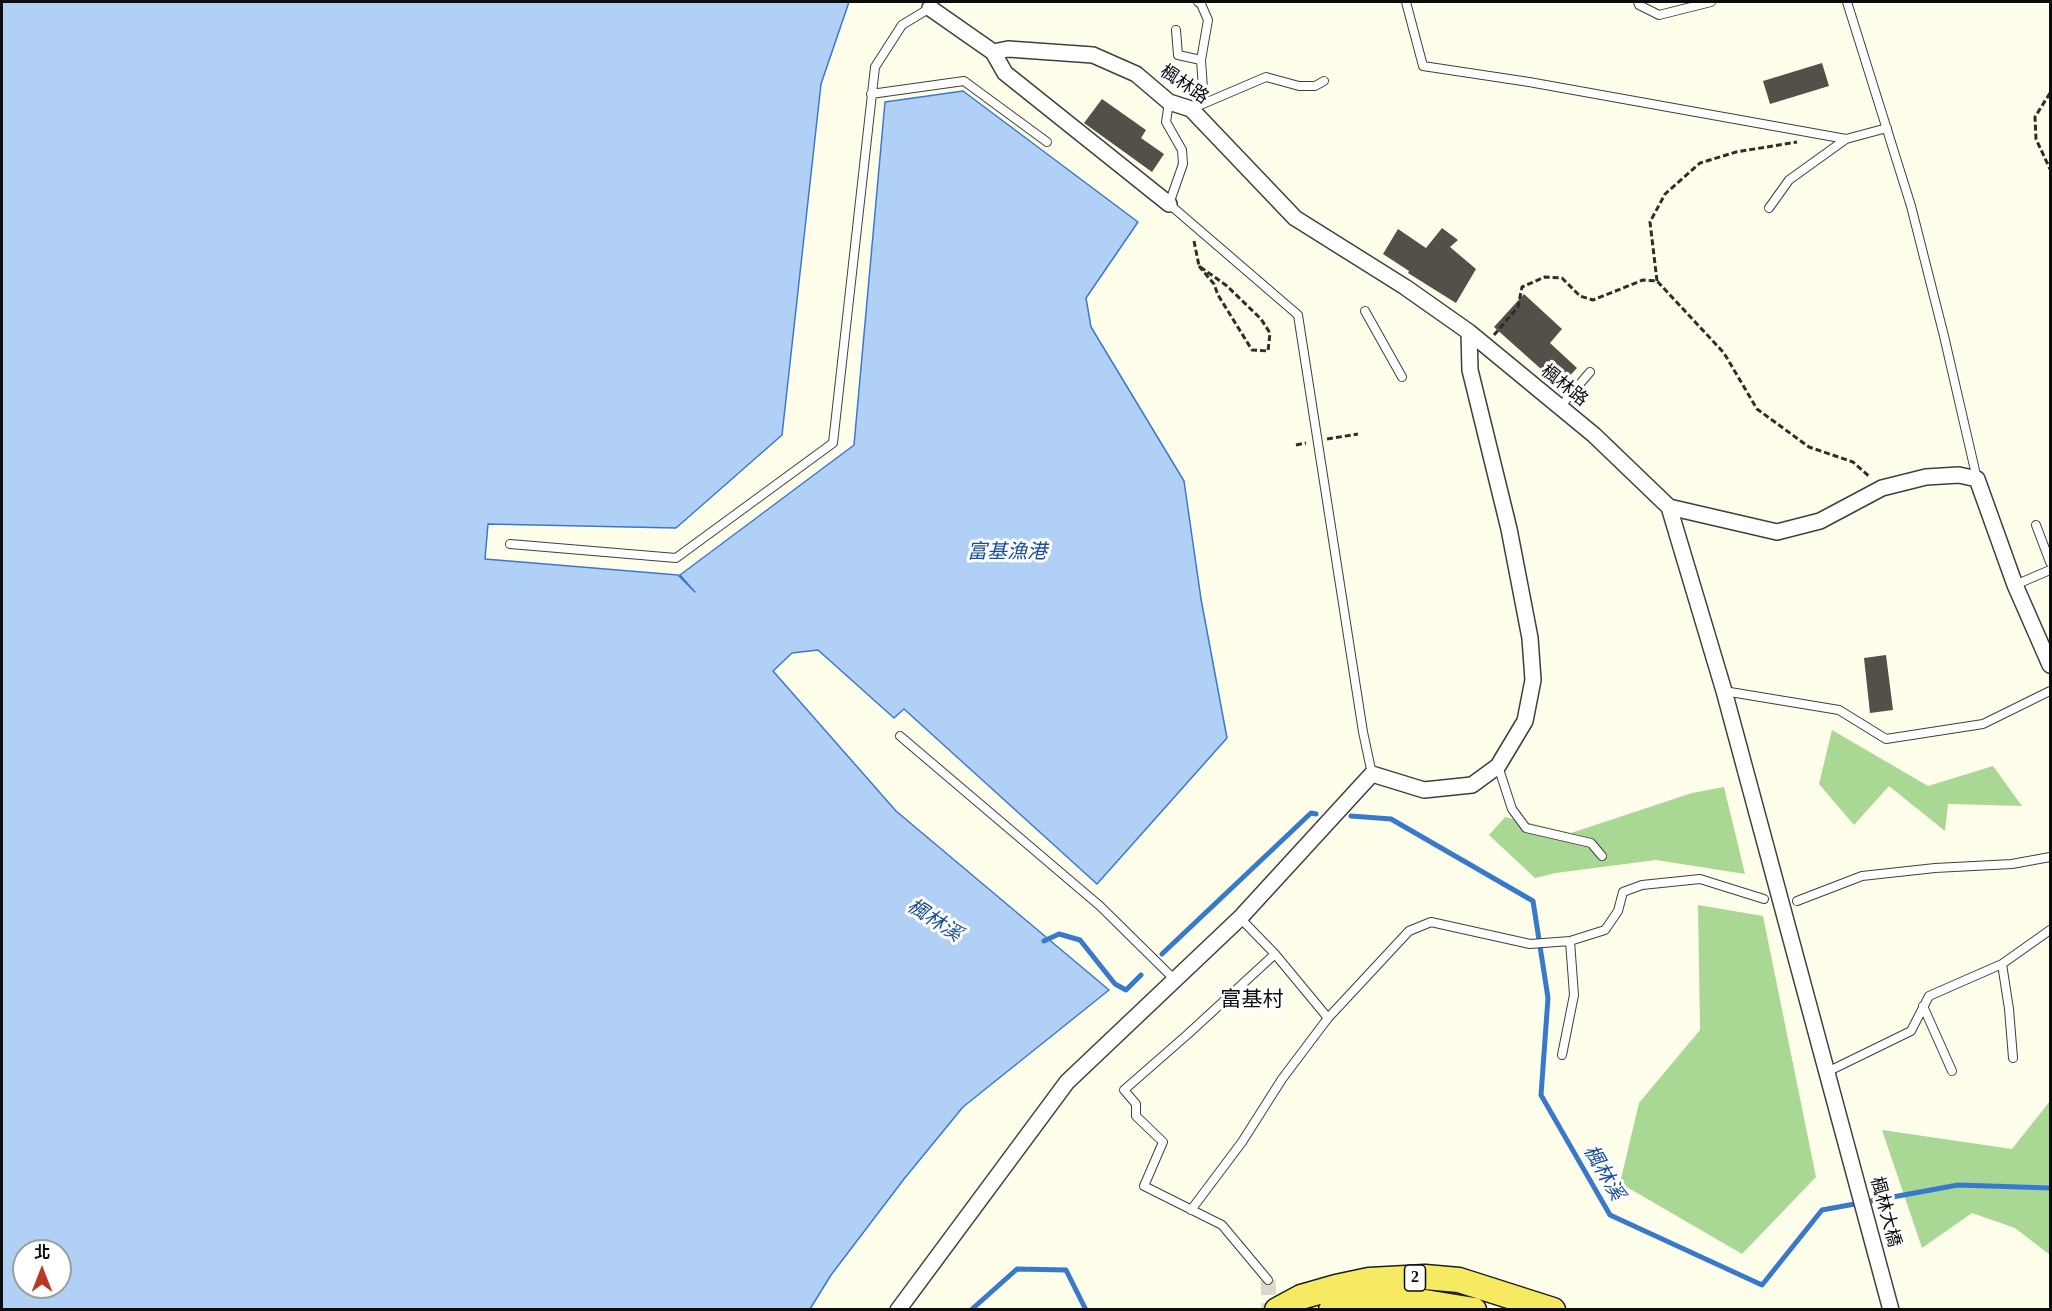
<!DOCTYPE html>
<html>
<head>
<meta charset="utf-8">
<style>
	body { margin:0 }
	#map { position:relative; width:2052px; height:1311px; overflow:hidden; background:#fffeeb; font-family:"Times New Roman","Noto Sans TC",serif }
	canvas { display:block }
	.frame { position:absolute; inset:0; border:3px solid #0c0c0c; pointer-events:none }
	.north { position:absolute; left:12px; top:1239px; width:60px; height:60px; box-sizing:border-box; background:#fff; border:2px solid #9e9e9e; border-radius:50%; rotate:0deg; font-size:16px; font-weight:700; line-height:24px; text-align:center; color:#0c0c0c }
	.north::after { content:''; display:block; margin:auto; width:21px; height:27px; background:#b93727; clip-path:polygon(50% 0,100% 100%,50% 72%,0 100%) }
</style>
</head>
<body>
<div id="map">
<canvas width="2052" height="1311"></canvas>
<div class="frame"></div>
<div class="north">北</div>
</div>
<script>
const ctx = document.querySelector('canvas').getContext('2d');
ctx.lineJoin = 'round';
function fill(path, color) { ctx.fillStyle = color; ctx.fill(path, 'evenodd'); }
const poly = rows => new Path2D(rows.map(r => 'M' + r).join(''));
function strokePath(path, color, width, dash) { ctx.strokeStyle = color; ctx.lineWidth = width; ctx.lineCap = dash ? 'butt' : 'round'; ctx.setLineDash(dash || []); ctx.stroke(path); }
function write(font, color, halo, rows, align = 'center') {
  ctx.font = font + ' "Times New Roman","Noto Sans TC",serif'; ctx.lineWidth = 6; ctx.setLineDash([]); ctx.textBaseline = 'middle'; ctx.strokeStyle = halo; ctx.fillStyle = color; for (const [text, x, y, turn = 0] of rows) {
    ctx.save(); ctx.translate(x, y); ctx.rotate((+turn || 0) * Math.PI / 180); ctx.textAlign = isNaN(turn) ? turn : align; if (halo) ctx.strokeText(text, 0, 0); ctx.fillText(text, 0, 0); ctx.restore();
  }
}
fill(poly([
	[1832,730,1928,786,1993,766,2022,806,1948,804,1945,831,1889,786,1854,825,1819,784],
	[1724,787,1745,874,1656,860,1556,873,1535,878,1489,835,1505,817,1571,833,1692,793],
	[1698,905,1763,916,1816,1177,1742,1254,1620,1183,1639,1103,1700,1030],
	[2050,1101,2050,1255,2015,1228,1972,1213,1922,1248,1882,1130,2012,1149]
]), '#a9d895');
const water = poly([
	[2,2,849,2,821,84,782,435,676,528,488,524,485,559,678,575,695,592,680,575,854,445,885,102,963,91,1138,222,1086,298,1091,327,1184,481,1201,599,1227,738,1097,884,904,709,894,718,818,650,792,653,773,671,896,811,1109,990,963,1107,904,1179,831,1275,810,1309,2,1309,2,2],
	[24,1251,60,1251,60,1287,24,1287,24,1251]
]);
fill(water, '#b1d0f5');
strokePath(water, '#3979cb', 1.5);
strokePath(poly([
	[1351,816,1391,819,1533,901,1548,998,1541,1095,1610,1215,1762,1285,1822,1210,1958,1185,2050,1188],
	[1044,941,1059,934,1080,940,1115,984,1126,990,1141,975],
	[1162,954,1311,813,1316,814],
	[971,1310,1017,1269,1066,1270,1086,1310]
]), '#3979cb', 5);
fill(poly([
	[1822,63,1829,86,1770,104,1763,81],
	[1102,99,1146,130,1141,138,1164,154,1152,172,1084,123],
	[1442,228,1458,240,1450,247,1476,269,1456,303,1408,273,1409,271,1383,254,1398,229,1426,248],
	[1524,294,1562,329,1550,343,1577,368,1560,386,1494,327],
	[1886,655,1893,710,1870,713,1864,658]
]), '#544f48');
strokePath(poly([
	[1268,1280,1269,1310]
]), '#dbdaca', 15, [15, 8]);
const lane = poly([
	[1198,2,1201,4,1208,20,1201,60,1204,103],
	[1406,2,1423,66,1529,82,1846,139,1887,128],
	[1638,2,1639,5,1659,15,1711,2],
	[1847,2,1911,206,1944,336,1977,479],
	[1176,30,1178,55,1201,60],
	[871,94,964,81,1047,142],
	[1169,102,1166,122,1182,150,1183,164,1169,204,1298,315,1363,732,1372,774],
	[1191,109,1266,77,1299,86,1315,86,1324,81],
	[1769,208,1789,180,1846,139],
	[1365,311,1402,377],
	[1560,407,1590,372],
	[2036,525,2050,562],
	[510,544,676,558,833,443,875,67,902,25,930,8],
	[2015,585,2050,570],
	[1724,691,1839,710,1886,739,1983,724,2050,691],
	[900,736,1100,906,1175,980],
	[1498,766,1512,809,1526,828,1591,843,1602,856],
	[1797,901,1862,876,1935,868,2012,864,2050,857],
	[1240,918,1275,954,1328,1018],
	[2002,964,2009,1009,2013,1058],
	[1923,1006,1952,1071],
	[1562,1055,1574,995,1570,941],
	[1827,1072,1911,1031,1929,996,2002,964,2050,930],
	[1191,1210,1242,1142,1282,1079,1328,1018,1409,931,1431,922,1530,944,1570,941,1605,930,1618,911,1623,892,1642,885,1700,879,1764,899],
	[1268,1280,1222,1225,1144,1186,1163,1142,1136,1116,1136,1104,1124,1090,1188,1034,1275,954]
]);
const street = poly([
	[930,8,993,52,1005,73,1169,204],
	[993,52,1008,49,1093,55,1136,74,1169,102,1191,109,1295,218,1405,287,1469,332,1594,435,1669,507,1777,532,1820,521,1882,488,1926,477,1959,475,1977,479,2015,585,2050,665],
	[1669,507,1724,691,1891,1310],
	[898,1310,1067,1082,1240,918,1372,774,1424,790,1472,785,1498,766,1525,721,1533,680,1530,638,1509,529,1470,370,1469,332]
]);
const primary = poly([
	[1277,1310,1301,1297,1336,1287,1369,1280,1425,1277,1459,1280,1553,1310],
	[1331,1310,1383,1300,1425,1302,1474,1310]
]);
strokePath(lane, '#3f3f3f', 10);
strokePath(street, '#3f3f3f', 18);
strokePath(primary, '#1d1d1d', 27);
strokePath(poly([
	[2050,93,2035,117,2036,139,2050,169],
	[1194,241,1199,266,1227,286,1261,319,1270,333,1268,351,1252,350,1218,295,1214,284,1199,266],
	[1657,281,1650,222,1665,194,1700,163,1736,152,1797,142],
	[1494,335,1518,307,1522,287,1545,277,1562,278,1580,296,1593,300,1643,280,1657,281,1724,353,1757,409,1809,447,1853,462,1870,477],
	[1327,439,1358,434],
	[1296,445,1306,443]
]), '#2e2e2e', 3, [6, 3]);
strokePath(lane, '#fff', 8);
strokePath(street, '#fff', 15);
strokePath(primary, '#f6ea63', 24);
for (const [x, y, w] of [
	[1415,1278,21]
]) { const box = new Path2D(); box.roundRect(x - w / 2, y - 13, w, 26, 4.5); ctx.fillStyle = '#fff'; ctx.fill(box); strokePath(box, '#0c0c0c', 1.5); }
write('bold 16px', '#0c0c0c', null, [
	["2",1415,1278]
]);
write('18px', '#0c0c0c', '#fff', [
	["楓林路",1184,85,34],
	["楓林路",1564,386,39],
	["楓林大橋",1885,1212,75]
]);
write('italic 20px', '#184d9b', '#fff', [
	["富基漁港",1007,553],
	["楓林溪",934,921,33],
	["楓林溪",1603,1173,60]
]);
write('21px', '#0c0c0c', '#fff', [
	["富基村",1252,1000]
]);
</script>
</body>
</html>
